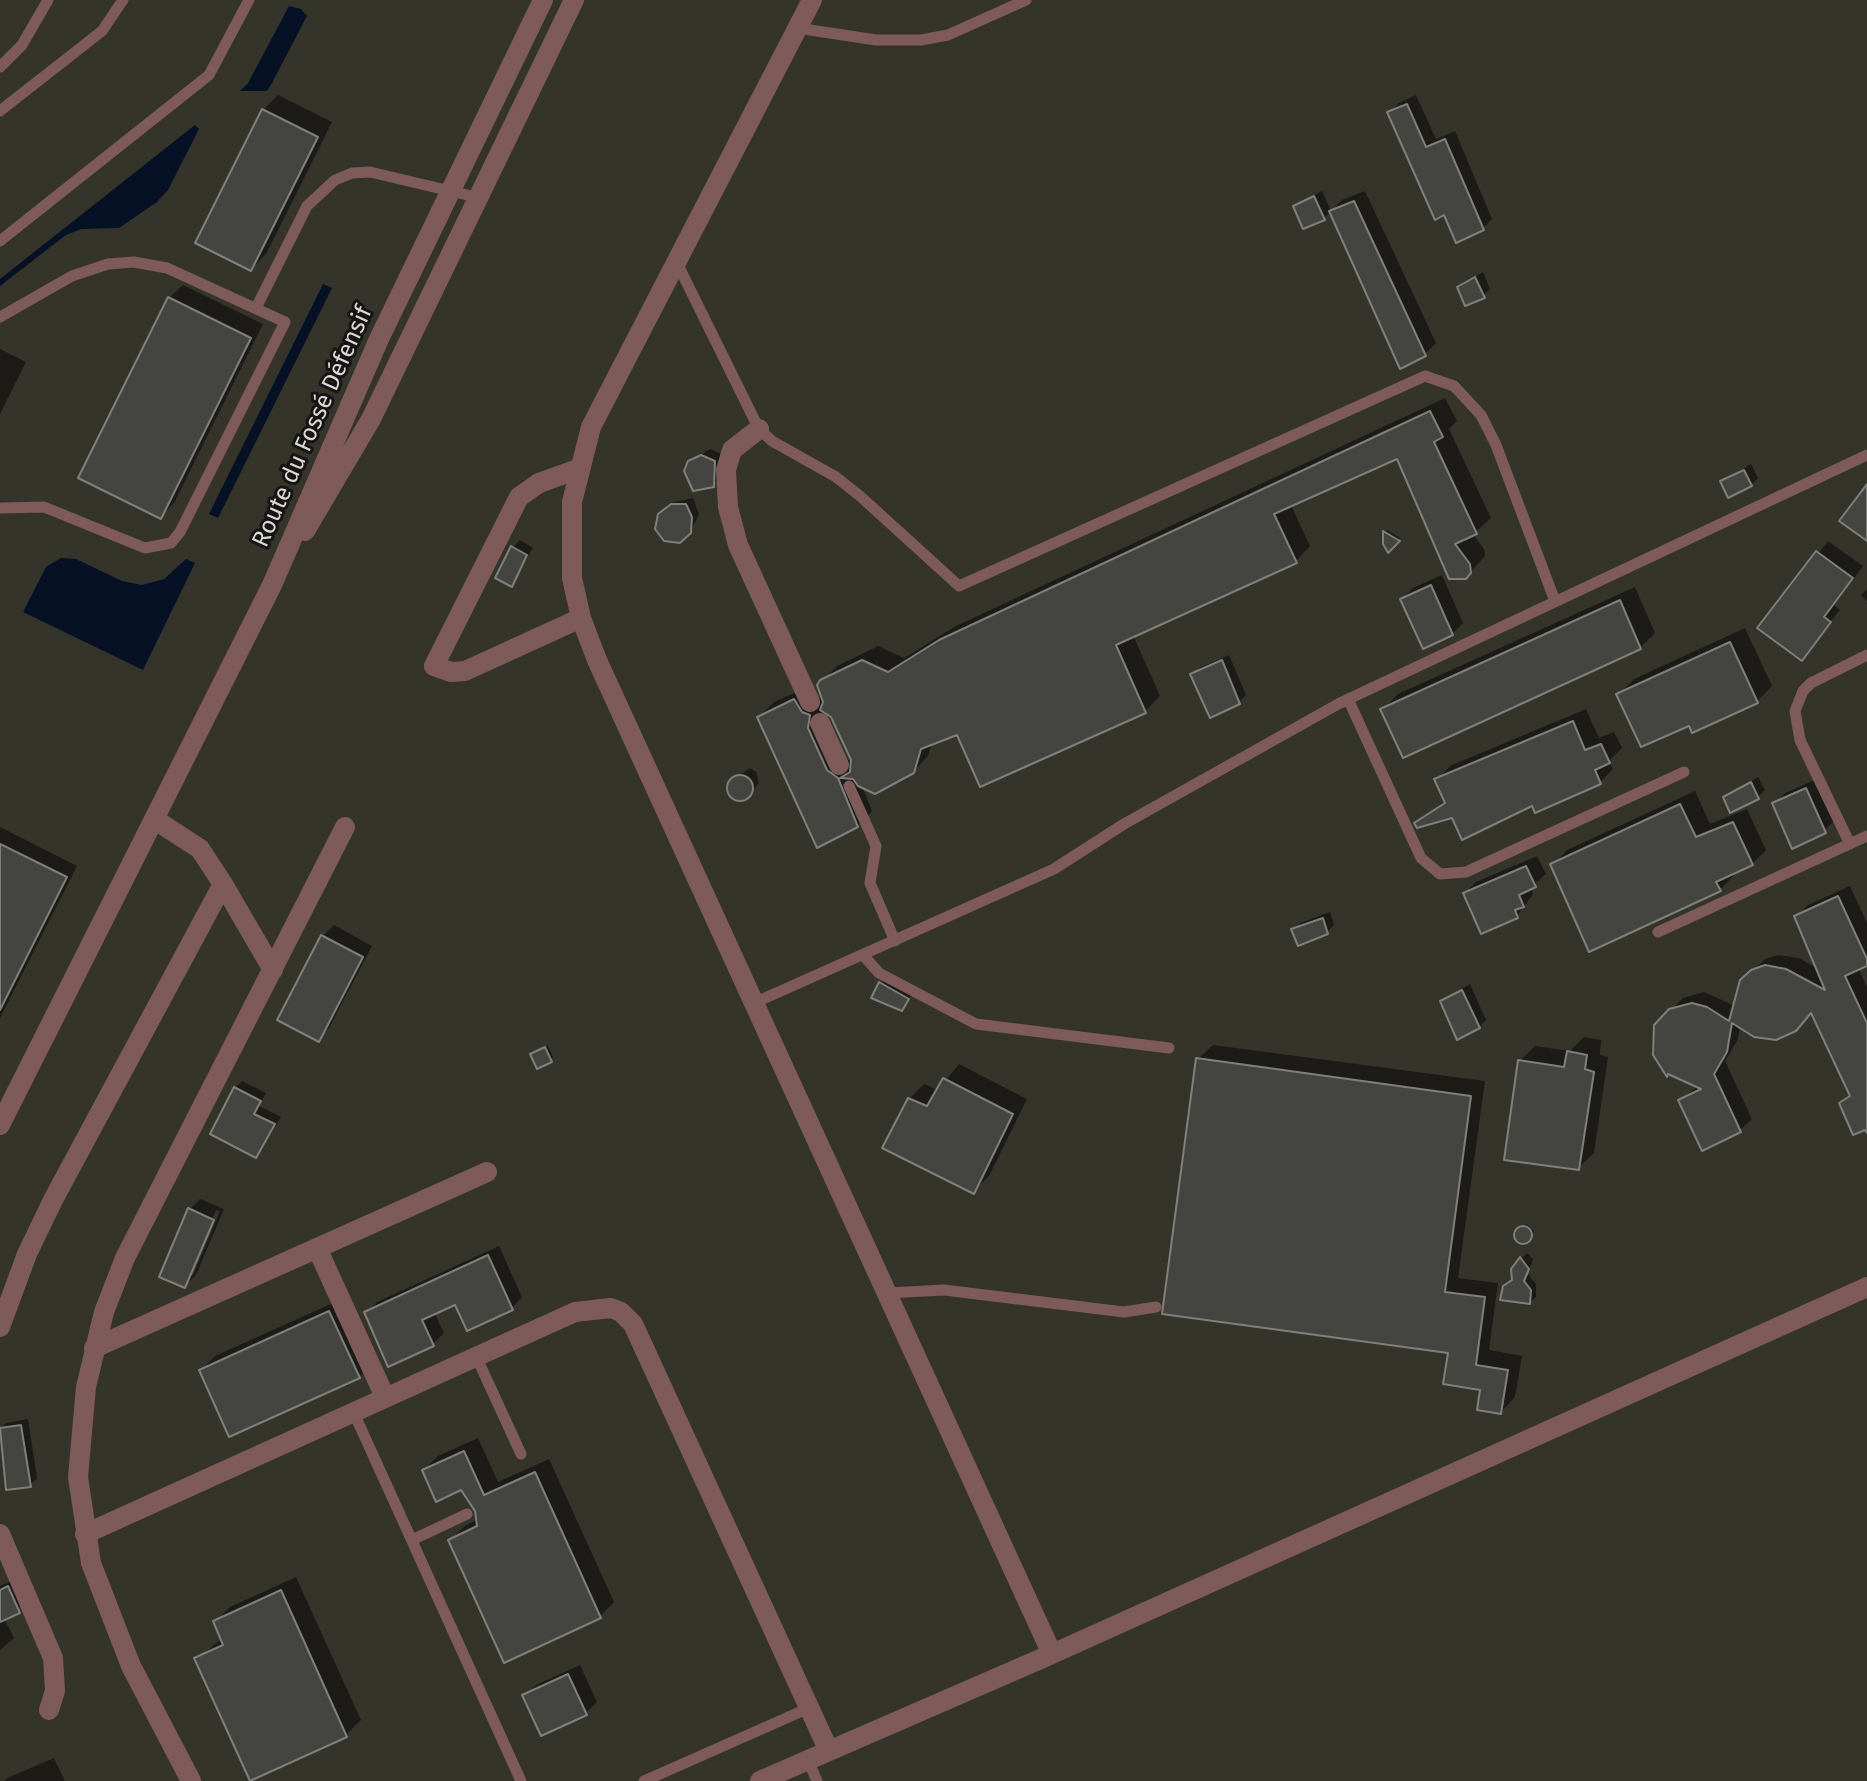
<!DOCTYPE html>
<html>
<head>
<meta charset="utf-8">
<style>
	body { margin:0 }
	canvas { display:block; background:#2e2d2b }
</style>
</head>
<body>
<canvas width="1867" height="1781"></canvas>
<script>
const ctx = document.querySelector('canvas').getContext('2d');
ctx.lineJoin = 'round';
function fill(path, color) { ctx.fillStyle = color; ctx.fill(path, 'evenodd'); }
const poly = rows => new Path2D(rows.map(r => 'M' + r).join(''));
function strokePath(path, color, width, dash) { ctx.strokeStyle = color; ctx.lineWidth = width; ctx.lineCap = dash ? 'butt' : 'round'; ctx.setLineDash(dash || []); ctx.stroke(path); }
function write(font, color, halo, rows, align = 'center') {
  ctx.font = font + ' "Fira Sans",sans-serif'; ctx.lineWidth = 6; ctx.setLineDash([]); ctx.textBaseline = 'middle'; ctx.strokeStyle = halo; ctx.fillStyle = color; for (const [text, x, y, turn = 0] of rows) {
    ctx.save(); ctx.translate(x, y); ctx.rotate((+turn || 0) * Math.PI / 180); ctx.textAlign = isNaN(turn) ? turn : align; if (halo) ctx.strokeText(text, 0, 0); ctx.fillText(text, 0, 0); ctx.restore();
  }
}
fill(poly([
	[0,0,1867,0,1867,1781,0,1781]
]), '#35342b');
fill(poly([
	[289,6,301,9,307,16,272,83,267,91,240,91,248,83],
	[195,125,199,129,168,190,157,202,119,228,81,229,66,235,0,286,0,279],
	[323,284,332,288,218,518,209,514],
	[61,558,76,559,122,581,142,585,164,579,186,559,195,563,143,670,23,612,46,567]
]), '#071126');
fill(poly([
	[278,95,332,122,266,254,251,269,263,110],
	[1416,95,1436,139,1455,131,1492,219,1482,229,1390,112,1399,103],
	[1322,191,1331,211,1342,200,1365,191,1436,343,1425,354,1331,211,1324,218,1295,206],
	[1483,272,1490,289,1483,296,1459,287],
	[183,285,263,324,174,503,160,517,169,298],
	[0,349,26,362,0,414],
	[1445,398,1457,421,1449,429,1491,518,1473,534,1484,549,1485,556,1466,577,1398,456,1291,505,1310,546,1296,561,1133,635,1160,696,1145,711,959,733,932,743,928,756,913,772,862,786,872,811,857,826,759,717,774,702,810,686,817,697,824,700,822,681,837,666,878,646,904,658,956,626],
	[820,708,833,716,855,765,842,755],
	[710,449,721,454,720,478,713,485,690,462],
	[1751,464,1758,478,1751,485,1723,481],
	[693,498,699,514,691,531,658,529,663,510,670,503],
	[1387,530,1400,538,1388,550,1385,532],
	[520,540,533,548,511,584,513,547],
	[1828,541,1863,566,1834,605,1840,610,1801,658,1760,627],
	[1442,575,1463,623,1452,634,1402,599,1413,588],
	[1635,587,1655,633,1640,648,1383,709,1398,694],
	[1867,589,1867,601,1861,595],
	[1745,628,1772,686,1757,701,1690,723,1619,694,1634,679],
	[1229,655,1246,695,1239,702,1192,674,1199,668],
	[1586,709,1599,738,1614,732,1622,748,1609,761,1613,769,1600,782,1533,803,1417,824,1446,800,1437,780,1450,766],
	[750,768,756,772,759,783,747,797,735,799,728,787,732,780],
	[1758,777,1765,790,1758,797,1725,797],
	[1817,779,1835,820,1824,831,1774,804,1785,793],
	[1695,791,1710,824,1747,809,1766,850,1752,864,1732,872,1734,875,1720,890,1553,865,1567,850],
	[0,827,77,866,0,1018],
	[1537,856,1546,874,1531,887,1533,894,1517,916,1465,893,1476,882],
	[1850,886,1867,923,1867,964,1858,968,1867,987,1867,1127,1841,1103,1851,1094,1819,1007,1740,1026,1738,1039,1725,1061,1752,1119,1740,1130,1703,1148,1681,1100,1699,1085,1671,1010,1683,998,1704,992,1735,1006,1742,981,1765,959,1778,955,1799,958,1818,969,1796,917,1808,905],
	[1330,912,1334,925,1327,932,1294,930,1300,923],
	[334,925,372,946,329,1028,318,1039,323,936],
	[883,981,911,995,905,1006,880,984],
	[1470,984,1486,1020,1479,1027,1442,1001],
	[1584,1037,1601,1040,1600,1055,1608,1057,1594,1153,1578,1168,1520,1061,1535,1046,1570,1051],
	[1213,1045,1485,1081,1458,1278,1498,1283,1489,1350,1522,1356,1515,1397,1501,1412,1198,1059],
	[548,1046,553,1057,551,1060,536,1052],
	[959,1064,1027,1099,989,1176,974,1191,909,1099,924,1084,938,1090],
	[242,1081,266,1093,259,1106,281,1117,256,1156,235,1088],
	[200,1199,224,1209,196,1275,185,1286,189,1210],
	[216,1210,220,1211,193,1275,188,1275],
	[1526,1224,1534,1231,1522,1243,1517,1234],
	[499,1246,522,1297,512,1308,456,1303,434,1312,444,1333,433,1344,389,1364,366,1313,377,1302],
	[1527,1253,1533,1259,1528,1274,1536,1284,1536,1297,1530,1302,1514,1279,1514,1266],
	[344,1298,373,1363,359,1377,201,1370,215,1356],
	[28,1419,37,1478,30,1485,8,1488,0,1428,6,1423],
	[478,1438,498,1482,549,1459,614,1602,600,1616,450,1540,465,1526,478,1519,477,1510,462,1488,424,1470,438,1456],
	[296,1577,361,1720,346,1735,251,1778,197,1659,223,1638,215,1622,230,1607],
	[18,1578,28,1602,4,1618,14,1638,0,1650,0,1586],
	[580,1665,597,1702,586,1713,525,1696,536,1685],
	[54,1758,65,1781,4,1781,7,1778]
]), '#0007');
const building = poly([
	[1407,104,1426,147,1445,139,1484,230,1456,243,1444,215,1435,220,1387,112,1407,104],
	[262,109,318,137,251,271,195,243,262,109],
	[1314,196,1325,220,1303,229,1293,206,1314,196],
	[1354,201,1426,356,1400,369,1329,211,1354,201],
	[1475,277,1485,298,1465,306,1457,287,1475,277],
	[168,297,251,338,161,519,78,478,168,297],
	[1430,411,1443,437,1434,442,1477,534,1455,544,1470,564,1471,573,1466,579,1449,579,1397,459,1274,514,1297,563,1116,645,1146,713,980,787,957,735,921,749,914,773,875,794,858,786,853,779,840,778,850,772,851,760,831,717,820,710,823,702,817,685,820,680,862,660,888,672,939,640,1430,411],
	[701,455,715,461,714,487,693,491,684,471,688,461,701,455],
	[1744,470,1752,486,1728,498,1720,481,1744,470],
	[1867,484,1867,541,1839,521,1867,484],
	[671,504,686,504,692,517,691,533,680,543,664,541,655,529,658,514,671,504],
	[1383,531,1400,541,1388,553,1383,544,1383,531],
	[511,546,527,555,512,587,495,578,511,546],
	[1816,551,1853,578,1824,617,1831,622,1802,661,1757,628,1816,551],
	[1431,585,1453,635,1423,649,1400,599,1431,585],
	[1620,600,1641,649,1403,758,1380,709,1620,600],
	[1730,642,1758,703,1692,733,1689,726,1641,747,1616,694,1730,642],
	[1222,660,1240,704,1210,718,1190,674,1222,660],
	[794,699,802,712,810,715,808,728,827,770,838,778,858,827,817,848,757,717,794,699],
	[1573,721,1585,750,1601,744,1610,763,1595,770,1601,784,1535,813,1532,806,1462,840,1452,818,1417,828,1414,823,1445,803,1434,779,1573,721],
	'727 788a13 13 0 1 1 26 0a13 13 0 1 1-26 0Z',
	[1751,782,1759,799,1730,813,1723,797,1751,782],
	[1806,788,1826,833,1792,849,1772,803,1806,788],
	[1680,804,1696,837,1733,822,1753,865,1716,882,1721,891,1589,952,1550,864,1680,804],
	[0,844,67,877,0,1010,0,844],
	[1526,866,1536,887,1519,895,1524,907,1515,910,1518,918,1481,934,1463,893,1526,866],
	[1838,896,1867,959,1867,966,1845,976,1867,1023,1867,1133,1865,1130,1853,1135,1839,1103,1850,1096,1811,1013,1796,1031,1776,1040,1754,1037,1732,1023,1727,1052,1714,1074,1741,1132,1702,1151,1678,1100,1701,1089,1668,1074,1667,1077,1653,1055,1654,1025,1669,1009,1692,1003,1707,1007,1729,1021,1740,980,1751,970,1765,965,1786,969,1825,990,1794,916,1838,896],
	[1323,918,1328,934,1298,946,1291,929,1323,918],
	[321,935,363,957,319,1042,277,1020,321,935],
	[879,982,909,999,902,1011,871,998,879,982],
	[1462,990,1480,1028,1457,1040,1440,1001,1462,990],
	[545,1047,552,1062,537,1069,530,1054,545,1047],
	[1567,1051,1587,1055,1585,1069,1594,1072,1579,1170,1504,1160,1518,1060,1564,1067,1567,1051],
	[1196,1058,1471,1096,1445,1292,1485,1297,1476,1365,1508,1370,1501,1414,1477,1410,1480,1390,1443,1384,1448,1353,1162,1314,1196,1058],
	[943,1078,1013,1114,974,1194,882,1148,908,1098,927,1106,943,1078],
	[234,1087,261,1101,254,1114,275,1124,256,1158,210,1134,234,1087],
	[188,1208,214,1220,185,1288,159,1277,188,1208],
	'1514 1235a9 9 0 1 1 18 0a9 9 0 1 1-18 0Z',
	[488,1255,513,1310,467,1331,455,1305,422,1320,434,1346,388,1367,364,1312,488,1255],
	[1520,1257,1529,1269,1524,1281,1531,1290,1530,1304,1500,1300,1503,1286,1512,1280,1511,1269,1520,1257],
	[329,1311,360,1378,229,1437,199,1370,329,1311],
	[21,1425,31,1487,6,1490,0,1428,21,1425],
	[464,1451,484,1495,535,1472,601,1618,504,1663,448,1540,477,1526,475,1511,461,1490,436,1502,422,1470,464,1451],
	[8,1586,20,1613,0,1622,0,1590,8,1586],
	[281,1590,347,1737,250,1781,194,1658,223,1645,213,1621,281,1590],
	[568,1674,587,1715,541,1736,522,1695,568,1674]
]);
fill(building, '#444441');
strokePath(building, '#7f7f7c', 2);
strokePath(poly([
	[797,28,876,40,921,40,948,35,1026,0],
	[0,67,22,45,48,0],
	[0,111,102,31,123,0],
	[0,241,209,75,249,0],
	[677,263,759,429,772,441,836,477,860,496,959,586,1425,376,1454,386,1481,415,1496,445,1555,601],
	[256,308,307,206,335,180,352,173,370,172,480,198],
	[0,317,72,276,108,264,134,262,167,268,285,322,180,532,171,543,145,548,44,507,0,508],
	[1348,699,1421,858,1440,874,1466,872,1684,772],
	[849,786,876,846,870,883,895,941],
	[1850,844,1800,740,1795,711,1803,691,1811,683,1867,655],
	[1658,932,1867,836],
	[863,955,879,973,976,1024,1169,1048],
	[754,1003,1054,869,1124,824,1340,703,1867,455],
	[887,1293,944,1290,1124,1312,1156,1307],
	[476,1356,521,1454],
	[353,1411,521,1781],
	[412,1540,467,1514],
	[808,1760,817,1781],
	[644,1781,809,1708]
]), '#7e5a59', 11);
strokePath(poly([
	[812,0,591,427,572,502,572,578,581,618,597,660,1052,1654,1867,1287],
	[759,429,732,450,726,470,728,507,738,545,810,702],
	[578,469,539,483,519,497,434,666,451,672,465,671,581,618],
	[305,531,371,419,574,0],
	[820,723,839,765],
	[223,884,273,970],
	[0,1125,272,585,379,339,543,0],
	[317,1248,385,1397],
	[0,1327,27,1254,53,1200,223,884,200,849,154,819],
	[94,1348,487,1172],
	[0,1534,53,1658,55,1691,49,1710],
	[85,1534,575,1312,611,1308,621,1312,633,1324,829,1751],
	[191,1781,131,1666,91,1563,78,1477,86,1387,104,1312,125,1258,345,827],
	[760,1781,1052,1654]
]), '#7e5a59', 20);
write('24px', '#d9d9d7', '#161514', [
	["Route du Fossé Défensif",313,427,-66]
]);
</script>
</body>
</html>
